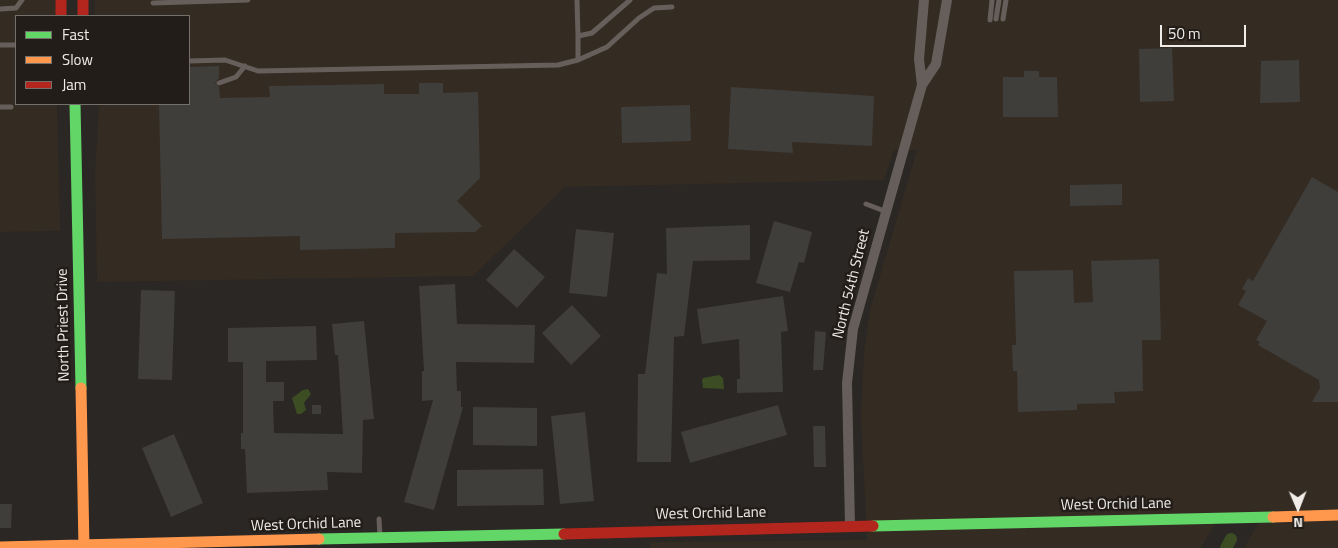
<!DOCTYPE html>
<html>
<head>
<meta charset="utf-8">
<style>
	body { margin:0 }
	#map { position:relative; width:1338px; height:548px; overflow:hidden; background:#2a2724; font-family:"Titillium Web",sans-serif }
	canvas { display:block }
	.legend { position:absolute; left:15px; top:15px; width:175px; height:90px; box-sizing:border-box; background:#221d18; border:1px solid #74706c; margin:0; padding:6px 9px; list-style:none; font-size:15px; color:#f0ede9 }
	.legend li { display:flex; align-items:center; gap:10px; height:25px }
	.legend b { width:25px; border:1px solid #74706c }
	.north { position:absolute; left:1273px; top:483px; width:50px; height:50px; -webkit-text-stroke:4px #221d18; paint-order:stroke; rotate:179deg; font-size:14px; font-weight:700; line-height:20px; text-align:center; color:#f0ede9 }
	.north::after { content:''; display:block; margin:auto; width:18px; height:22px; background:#f0ede9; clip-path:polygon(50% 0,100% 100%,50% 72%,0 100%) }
	.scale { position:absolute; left:1160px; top:25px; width:86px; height:22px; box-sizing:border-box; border:2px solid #f0ede9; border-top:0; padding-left:6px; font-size:15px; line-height:18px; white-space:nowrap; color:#f0ede9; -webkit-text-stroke:4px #221d18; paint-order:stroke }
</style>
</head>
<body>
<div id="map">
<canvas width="1338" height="548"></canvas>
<ul class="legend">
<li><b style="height:6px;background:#63d668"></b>Fast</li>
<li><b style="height:6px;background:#ff974d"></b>Slow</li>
<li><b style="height:6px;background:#b3261e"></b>Jam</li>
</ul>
<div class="north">N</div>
<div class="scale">50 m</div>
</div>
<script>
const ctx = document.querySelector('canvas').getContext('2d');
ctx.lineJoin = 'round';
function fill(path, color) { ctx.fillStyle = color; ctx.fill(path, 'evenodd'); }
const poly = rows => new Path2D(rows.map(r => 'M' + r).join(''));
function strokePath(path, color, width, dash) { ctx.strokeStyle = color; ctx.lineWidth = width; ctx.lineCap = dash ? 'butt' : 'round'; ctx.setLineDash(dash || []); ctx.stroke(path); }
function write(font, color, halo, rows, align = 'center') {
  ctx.font = font + ' "Titillium Web",sans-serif'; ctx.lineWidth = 5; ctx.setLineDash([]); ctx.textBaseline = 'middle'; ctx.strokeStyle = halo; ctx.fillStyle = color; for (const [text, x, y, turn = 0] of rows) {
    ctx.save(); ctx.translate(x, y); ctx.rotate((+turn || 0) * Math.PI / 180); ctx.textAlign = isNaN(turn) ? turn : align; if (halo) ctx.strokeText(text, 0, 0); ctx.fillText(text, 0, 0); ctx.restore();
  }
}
fill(poly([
	[0,0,55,0,56,16,16,16,16,104,57,104,60,231,0,232],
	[95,0,1338,0,1338,548,1244,548,1262,517,1218,518,1201,548,651,548,650,542,867,540,861,416,864,353,870,310,917,150,894,150,884,180,565,187,473,276,97,282,95,174,99,104,189,104,189,16,95,16]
]), '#342b22');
fill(poly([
	[719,375,723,378,724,389,703,388,702,380,703,378],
	[308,389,311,394,304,403,306,410,301,414,297,414,292,398,303,390]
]), '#3d4d23');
strokePath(poly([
	[1226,548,1231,539]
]), '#3d4d23', 12);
fill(poly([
	[1172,48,1174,101,1140,102,1139,49],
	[1299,60,1300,102,1260,103,1261,61],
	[219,66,219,78,215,83,219,87,220,98,270,97,269,86,384,84,384,94,419,94,419,83,443,83,443,93,478,92,480,178,457,201,482,226,475,232,395,233,395,248,300,250,300,236,162,239,159,104,189,104,189,67],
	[1024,71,1039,71,1039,77,1057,77,1058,117,1003,117,1003,77,1024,77],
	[731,87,874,96,872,146,792,142,793,153,728,149],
	[690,105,691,141,622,143,621,107],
	[1312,177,1338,192,1338,402,1312,402,1320,388,1319,380,1258,345,1260,342,1256,340,1267,321,1238,305,1246,291,1242,289,1248,278,1253,281],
	[1122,184,1122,205,1070,206,1070,185],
	[774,221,812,232,804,263,799,262,790,292,756,283],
	[750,225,750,260,693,261,684,336,674,337,671,462,637,462,638,374,645,374,657,273,667,274,666,228],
	[576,229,614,233,607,297,569,293],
	[514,249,545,277,517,308,486,280],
	[1159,259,1161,340,1142,340,1143,391,1114,392,1115,403,1077,404,1077,410,1018,412,1017,371,1013,371,1012,345,1016,345,1014,271,1073,270,1074,303,1093,302,1091,261],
	[455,284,457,324,535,325,534,363,456,362,457,391,461,391,461,407,463,407,434,510,404,502,433,400,422,401,422,371,424,371,419,286],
	[141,290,175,291,172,380,138,379],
	[783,296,788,331,781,332,783,392,737,393,737,379,740,379,739,339,702,344,697,309],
	[572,305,601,336,571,365,542,333],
	[364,321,374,419,363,420,362,473,327,472,328,490,247,493,245,449,241,449,241,433,243,433,243,362,228,362,228,328,316,326,317,360,266,361,266,382,284,382,284,401,273,401,274,433,343,434,338,355,335,355,332,324],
	[815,331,826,332,823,370,813,370],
	[312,405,321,405,321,414,312,414],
	[778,405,787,435,690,463,681,432],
	[473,407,537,408,537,446,473,445],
	[585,412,594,501,560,504,551,416],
	[813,426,825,426,826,467,814,467],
	[174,434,203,503,171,517,142,448],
	[543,469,544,505,457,506,457,470],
	[0,504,12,504,11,528,0,528]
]), '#3f3e3b');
strokePath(poly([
	[577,0,578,36,592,33,630,0],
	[153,3,248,0],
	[0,9,16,8,22,0],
	[996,19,999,0],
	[1003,19,1006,0],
	[990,20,992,0],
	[0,45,16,45],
	[578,60,578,36],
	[189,61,225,60,258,71,558,65,578,60,607,47,639,18,654,8,672,7],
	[219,83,236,77,245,66],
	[0,107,11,107],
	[866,204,887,212],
	[379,519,380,536]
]), '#665e5b', 5);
strokePath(poly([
	[922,85,919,59,924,0],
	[850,526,847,383,853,329,922,85,936,64,947,0]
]), '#665e5b', 10);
strokePath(poly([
	[75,104,81,388],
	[873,526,1273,517],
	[319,539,564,534]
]), '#63d668', 11);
strokePath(poly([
	[81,388,84,548],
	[1273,517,1338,515],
	[0,547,319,539]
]), '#ff974d', 11);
strokePath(poly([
	[61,0,61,16],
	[83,0,83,16],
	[564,534,873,526]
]), '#b3261e', 11);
write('15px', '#f0ede9', '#221d18', [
	["North 54th Street",852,284,-76],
	["North Priest Drive",64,325,-91],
	["West Orchid Lane",1116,505,-1],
	["West Orchid Lane",711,514,-1],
	["West Orchid Lane",306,525,-2]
]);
</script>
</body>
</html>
